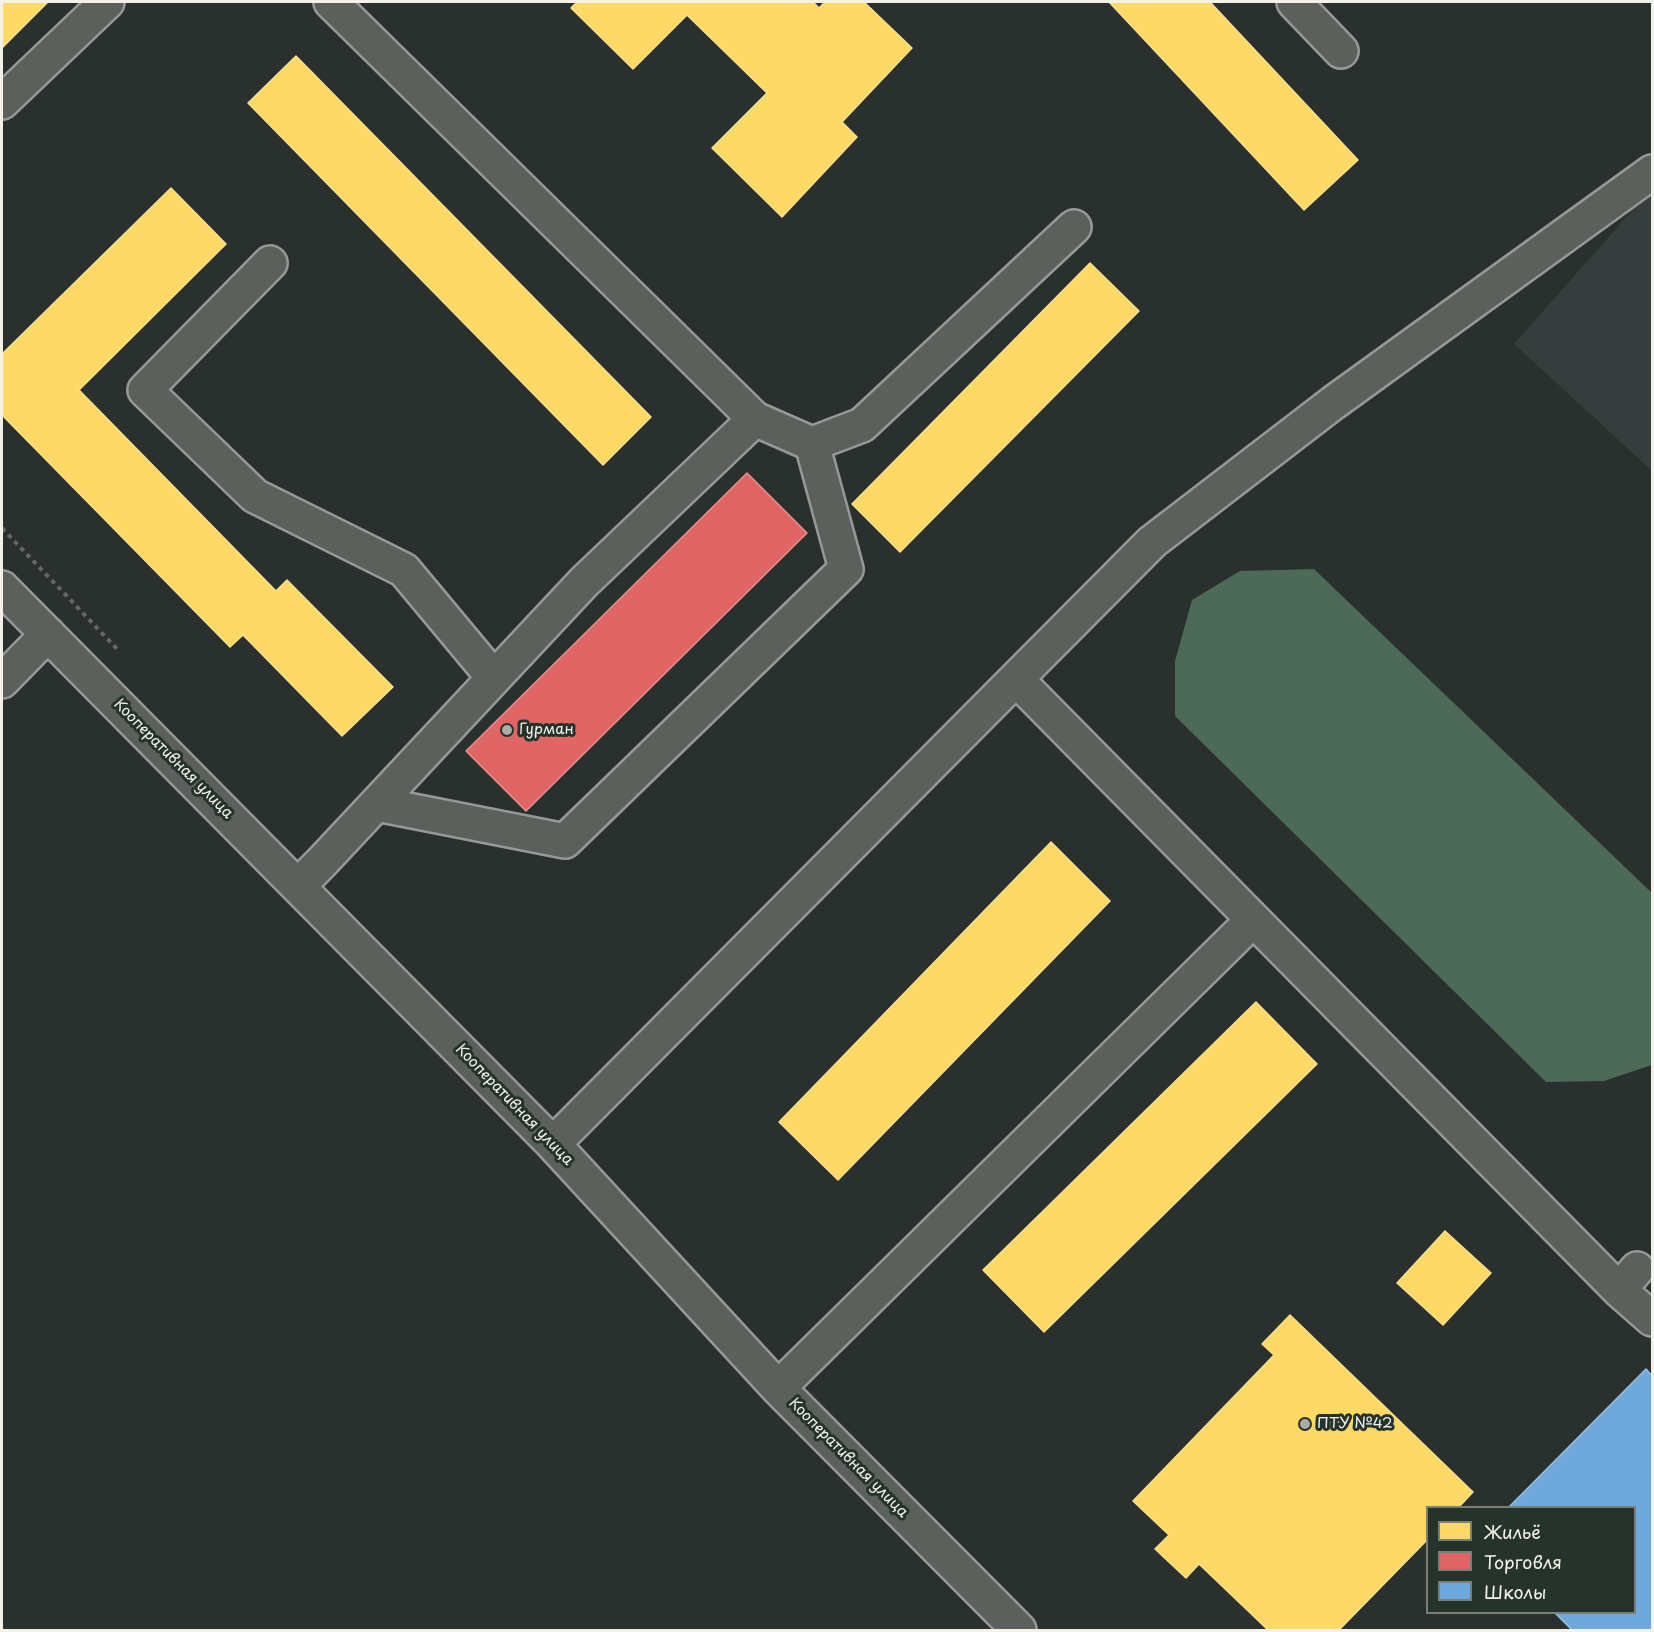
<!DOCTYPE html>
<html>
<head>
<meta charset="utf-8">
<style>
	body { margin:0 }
	#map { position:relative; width:1654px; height:1632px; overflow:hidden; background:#29302d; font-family:"Playpen Sans",sans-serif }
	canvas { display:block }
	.frame { position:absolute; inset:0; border:3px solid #f4f1e8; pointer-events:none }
	.legend { position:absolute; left:1426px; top:1506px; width:210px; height:108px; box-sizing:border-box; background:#26332d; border:2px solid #787f78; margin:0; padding:8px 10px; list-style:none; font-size:18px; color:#f4f1e8 }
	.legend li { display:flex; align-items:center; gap:12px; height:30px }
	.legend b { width:30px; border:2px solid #787f78 }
</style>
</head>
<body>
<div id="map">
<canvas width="1654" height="1632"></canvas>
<div class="frame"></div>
<ul class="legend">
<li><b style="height:16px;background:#ffd966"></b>Жильё</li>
<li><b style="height:16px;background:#e06666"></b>Торговля</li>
<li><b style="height:16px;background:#6fa8dc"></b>Школы</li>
</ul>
</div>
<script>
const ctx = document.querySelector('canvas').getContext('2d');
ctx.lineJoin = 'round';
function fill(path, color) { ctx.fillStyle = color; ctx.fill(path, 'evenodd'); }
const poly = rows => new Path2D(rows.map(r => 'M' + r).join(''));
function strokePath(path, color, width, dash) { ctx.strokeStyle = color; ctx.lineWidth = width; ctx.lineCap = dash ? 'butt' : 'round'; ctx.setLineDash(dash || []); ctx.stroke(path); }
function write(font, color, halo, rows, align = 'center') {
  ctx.font = font + ' "Playpen Sans",sans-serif'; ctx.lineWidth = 6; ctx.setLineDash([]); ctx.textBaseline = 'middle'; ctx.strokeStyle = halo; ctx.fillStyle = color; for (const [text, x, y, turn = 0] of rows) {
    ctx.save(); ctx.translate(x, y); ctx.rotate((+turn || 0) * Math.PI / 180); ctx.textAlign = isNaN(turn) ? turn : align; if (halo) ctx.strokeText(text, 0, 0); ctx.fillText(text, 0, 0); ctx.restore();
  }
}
fill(poly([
	[1652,188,1652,471,1514,344]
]), '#363d3c');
fill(poly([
	[1314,569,1652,893,1652,1065,1604,1081,1546,1082,1175,716,1175,661,1192,600,1240,571]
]), '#4c6a57');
const homes = poly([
	[2,2,48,2,2,48,2,2],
	[577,2,813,2,819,8,825,2,864,2,912,48,842,122,857,137,782,217,712,148,767,93,687,15,633,69,571,8,577,2],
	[1109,2,1210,2,1358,160,1304,210,1109,2],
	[296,56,651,417,603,465,248,103,296,56],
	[171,188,226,244,79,390,276,591,287,580,393,687,342,736,243,635,230,647,2,415,2,354,171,188],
	[1090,263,1139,311,900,552,852,504,1090,263],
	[1051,842,1110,901,838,1180,779,1122,1051,842],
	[1256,1002,1317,1064,1044,1332,983,1270,1256,1002],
	[1445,1231,1491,1273,1443,1325,1397,1283,1445,1231],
	[1290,1315,1473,1492,1458,1508,1428,1508,1428,1539,1339,1630,1268,1630,1199,1564,1186,1578,1155,1549,1169,1535,1133,1501,1274,1355,1262,1344,1290,1315]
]);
fill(homes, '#ffd966');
strokePath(homes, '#fce08d', 1.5);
const shops = poly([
	[747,473,807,533,526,811,466,751,747,473]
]);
fill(shops, '#e06666');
strokePath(shops, '#e6908d', 1.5);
const schools = poly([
	[1646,1369,1652,1376,1652,1630,1572,1630,1554,1612,1634,1612,1634,1508,1508,1508,1646,1369]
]);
fill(schools, '#6fa8dc');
strokePath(schools, '#97bee0', 1.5);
const minor = poly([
	[1294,2,1341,51],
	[2,102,107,2],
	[270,263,145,390,255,496,404,570,494,678],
	[755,419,812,444,862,425,1074,227],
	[2,588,553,1144,778,1388,1019,1630],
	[1017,680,1619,1290,1652,1319],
	[2,681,48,634],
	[377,804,565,841,846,569,812,444],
	[299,885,321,863,584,582,755,419,331,2],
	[553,1144,1152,542,1333,403,1652,172],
	[1619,1290,1637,1269],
	[778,1388,1253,920]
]);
strokePath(minor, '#969996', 38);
strokePath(poly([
	[2,528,119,651]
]), '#646764', 4, [4.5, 4.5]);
strokePath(minor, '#5c605c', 33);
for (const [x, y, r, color] of [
	[507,730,6,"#adada7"],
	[1305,1424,6,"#adada7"]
]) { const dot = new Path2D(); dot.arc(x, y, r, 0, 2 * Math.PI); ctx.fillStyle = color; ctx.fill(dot); strokePath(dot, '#26332d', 2); }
write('15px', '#f4f1e8', '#26332d', [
	["Гурман",519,730],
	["ПТУ №42",1317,1424]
], 'left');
write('15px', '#f4f1e8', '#26332d', [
	["Кооперативная улица",173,759,45],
	["Кооперативная улица",514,1105,46],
	["Кооперативная улица",848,1458,45]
]);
</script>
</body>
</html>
